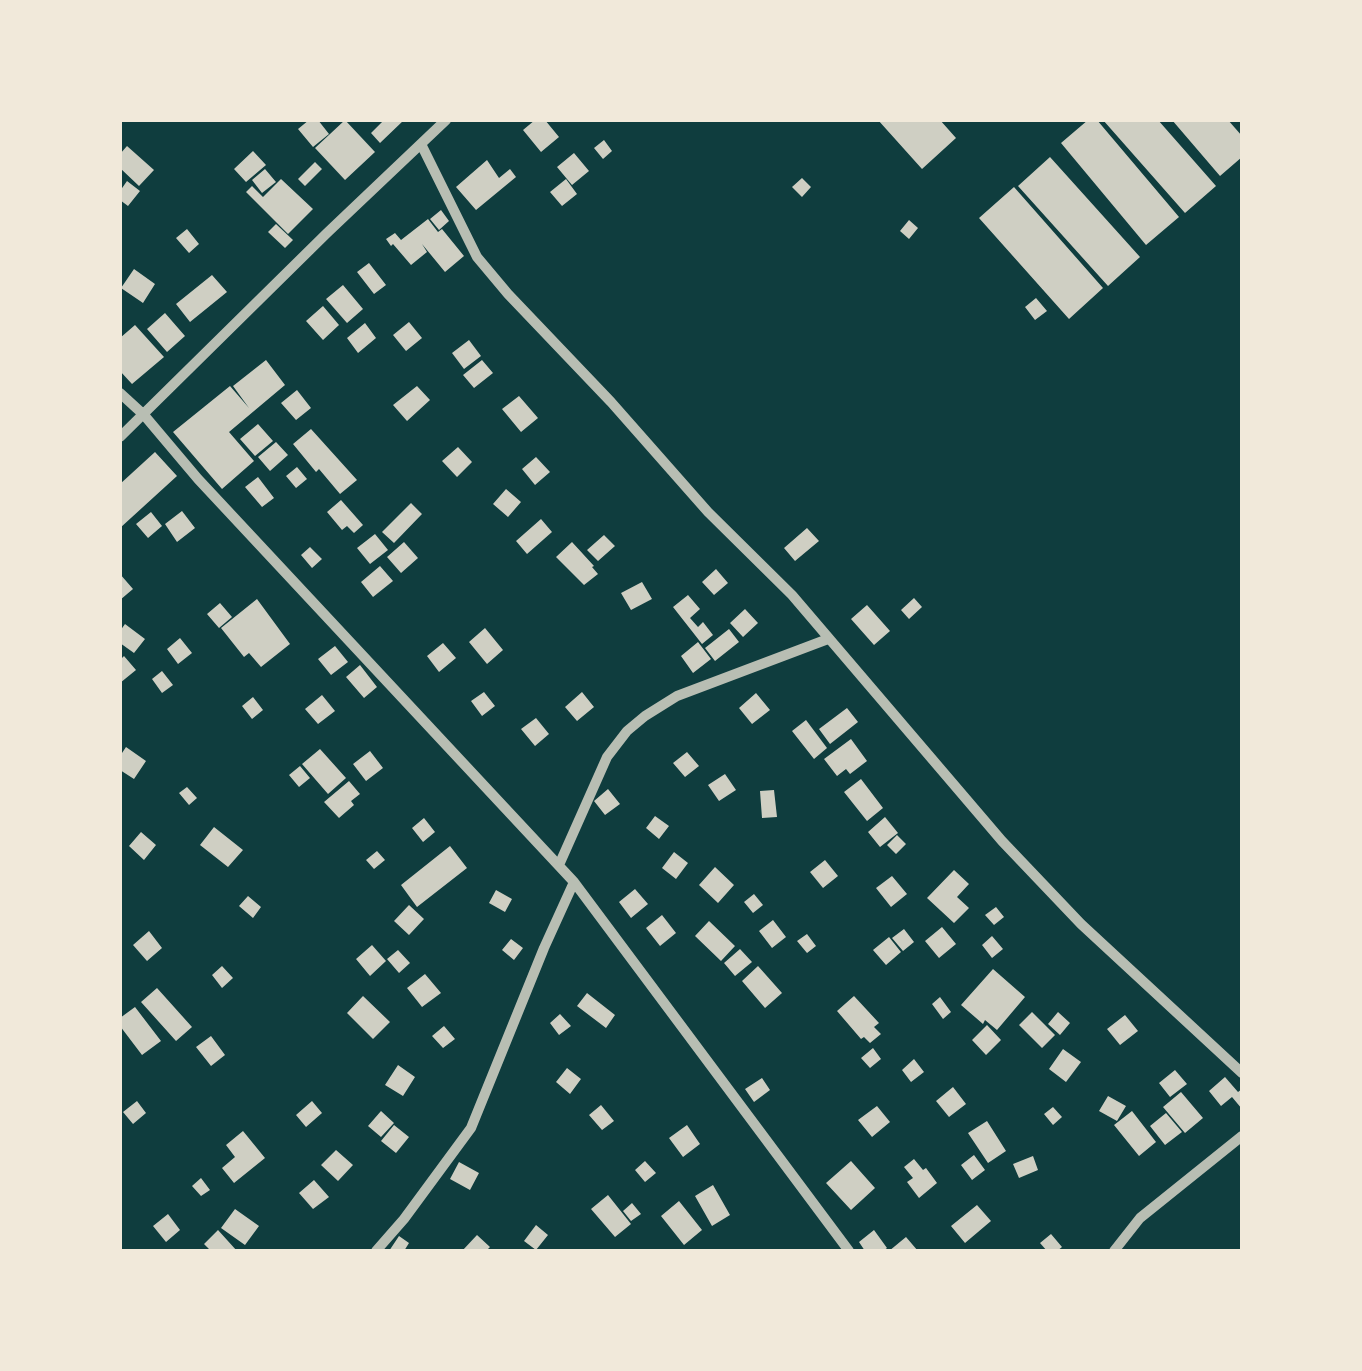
<!DOCTYPE html>
<html>
<head>
<meta charset="utf-8">
<style>
	body { margin:0 }
	#map { position:relative; width:1362px; height:1371px; overflow:hidden; background:#0f3d3e; font-family:Quicksand,sans-serif }
	canvas { display:block }
	.frame { position:absolute; inset:0; border:122px solid #f1e9da; pointer-events:none }
</style>
</head>
<body>
<div id="map">
<canvas width="1362" height="1371"></canvas>
<div class="frame"></div>
</div>
<script>
const ctx = document.querySelector('canvas').getContext('2d');
ctx.lineJoin = 'round';
function fill(path, color) { ctx.fillStyle = color; ctx.fill(path, 'evenodd'); }
const poly = rows => new Path2D(rows.map(r => 'M' + r).join(''));
function strokePath(path, color, width, dash) { ctx.strokeStyle = color; ctx.lineWidth = width; ctx.lineCap = dash ? 'butt' : 'round'; ctx.setLineDash(dash || []); ctx.stroke(path); }
fill(poly([
	[309,120,318,120,329,134,313,147,298,129],
	[345,120,375,152,345,180,315,148],
	[384,120,404,120,380,143,371,133],
	[535,120,545,120,559,137,541,152,523,130],
	[878,120,940,120,956,138,922,169],
	[1088,120,1097,120,1179,217,1146,245,1061,143],
	[1103,120,1158,120,1216,186,1185,213],
	[1172,120,1228,120,1242,136,1242,157,1220,176],
	[604,140,612,151,603,159,594,148],
	[127,146,154,170,139,186,120,168,120,154],
	[253,151,266,165,246,182,234,169],
	[574,153,589,171,572,185,557,167],
	[1050,157,1140,257,1108,286,1018,186],
	[487,160,499,178,510,169,516,177,476,210,456,187],
	[315,162,322,169,305,186,298,179],
	[265,169,276,182,262,193,252,180],
	[802,178,811,187,802,197,792,187],
	[281,179,313,209,288,234,246,192,252,186,263,197],
	[566,179,577,194,562,206,550,192],
	[127,181,140,191,128,206,120,200,120,191],
	[1014,187,1103,288,1069,319,979,218],
	[441,210,449,221,439,230,430,219],
	[428,219,438,232,442,229,464,256,445,272,422,244,427,252,411,265,393,244,391,246,386,239,395,233,401,240],
	[909,220,918,228,909,239,900,231],
	[276,224,293,240,285,248,268,232],
	[187,229,199,244,189,253,176,238],
	[369,263,386,285,374,294,357,272],
	[134,269,155,284,143,303,121,288],
	[212,275,227,292,190,322,176,304],
	[343,285,363,309,347,323,326,299],
	[1036,298,1047,311,1035,320,1025,307],
	[323,306,339,325,323,340,306,321],
	[165,313,185,336,167,352,147,329],
	[409,322,422,338,406,351,393,335],
	[365,323,376,338,358,353,347,338],
	[135,325,164,357,132,384,120,371,120,338],
	[469,340,481,356,464,369,452,353],
	[266,360,285,385,229,432,254,461,222,489,173,432,230,386,249,408,233,386],
	[482,360,493,373,474,388,463,375],
	[417,386,430,400,407,421,393,405],
	[297,390,311,408,296,420,281,403],
	[519,396,538,418,521,432,502,409],
	[258,424,273,441,255,456,240,439],
	[311,429,357,480,340,494,319,469,316,472,293,444],
	[276,442,288,455,270,471,258,457],
	[458,447,472,462,457,477,442,461],
	[155,452,177,476,120,528,120,484],
	[536,457,550,472,535,485,522,469],
	[297,467,307,479,296,488,286,476],
	[258,477,274,498,262,507,245,487],
	[506,489,521,502,508,517,493,504],
	[341,500,363,525,354,533,347,526,342,530,327,512],
	[411,503,422,514,394,543,382,532],
	[182,511,195,528,177,542,165,524],
	[151,512,162,526,148,538,136,524],
	[541,519,552,532,527,554,516,541],
	[807,528,819,541,795,561,784,548],
	[375,534,388,550,370,564,357,548],
	[604,535,615,546,598,561,587,550],
	[404,542,418,558,401,573,387,557],
	[572,542,594,566,592,567,598,574,584,585,556,557],
	[310,547,322,559,312,568,301,555],
	[380,566,393,581,373,597,361,582],
	[716,569,728,583,714,595,702,582],
	[120,574,133,589,120,600],
	[642,582,652,599,631,610,621,593],
	[688,595,700,609,690,618,698,627,703,622,713,635,702,644,673,607],
	[914,598,922,607,909,619,901,610],
	[257,599,290,644,261,667,249,653,244,657,221,628],
	[220,603,232,617,219,628,207,614],
	[867,605,890,631,874,645,851,619],
	[745,609,758,623,743,637,730,623],
	[125,624,145,639,134,653,120,643,120,631],
	[485,628,503,650,487,664,469,642],
	[729,629,739,642,715,661,705,648],
	[180,638,192,653,178,664,167,649],
	[698,642,711,659,693,673,681,656],
	[443,643,456,658,439,672,427,656],
	[335,646,348,662,331,675,318,659],
	[124,656,136,670,120,683,120,660],
	[360,665,377,687,364,698,346,677],
	[162,671,173,685,162,693,152,679],
	[484,692,495,706,482,716,471,701],
	[582,692,594,707,577,721,565,707],
	[756,693,770,710,752,724,739,708],
	[322,695,335,711,318,724,305,709],
	[253,697,263,710,252,719,242,706],
	[847,708,858,722,830,744,819,729],
	[536,718,549,734,535,746,521,729],
	[806,720,827,748,814,759,792,731],
	[851,739,867,761,850,774,846,769,837,776,824,759],
	[126,747,146,761,134,779,120,770,120,756],
	[320,749,346,778,328,794,302,764],
	[370,751,383,768,366,781,353,764],
	[687,752,699,766,685,777,673,763],
	[300,766,310,778,299,787,289,775],
	[725,774,736,790,719,801,708,785],
	[861,779,883,808,867,821,844,792],
	[349,781,360,794,351,801,354,805,339,818,324,802],
	[187,787,197,798,189,805,179,793],
	[608,789,620,804,605,815,594,801],
	[774,790,777,817,762,818,760,791],
	[655,816,669,826,659,839,646,828],
	[885,817,898,833,880,847,868,832],
	[424,818,435,832,423,842,412,828],
	[214,827,243,850,228,867,200,845],
	[141,832,156,845,144,860,129,846],
	[897,835,906,844,896,854,887,845],
	[450,846,467,868,417,907,401,885],
	[377,851,385,860,374,869,366,860],
	[674,852,688,863,676,879,662,868],
	[825,860,838,876,823,888,810,872],
	[715,867,734,885,718,903,699,885],
	[954,870,969,884,957,897,969,908,954,923,927,898],
	[892,876,907,894,891,907,876,888],
	[635,889,648,904,631,918,619,902],
	[496,890,512,899,505,912,489,903],
	[754,894,763,905,753,913,744,902],
	[248,896,261,907,253,918,239,906],
	[409,905,424,919,409,935,394,921],
	[996,907,1004,917,994,925,985,915],
	[662,915,676,933,660,946,646,928],
	[773,920,786,937,772,948,759,931],
	[709,921,735,946,721,961,695,936],
	[942,927,956,944,939,958,925,941],
	[904,929,914,942,903,951,892,938],
	[149,931,162,948,147,961,133,945],
	[807,934,816,946,807,953,797,941],
	[992,936,1003,949,992,958,982,945],
	[889,937,901,952,886,965,873,950],
	[511,939,523,948,514,960,502,950],
	[372,945,386,961,370,976,356,959],
	[740,949,752,962,735,976,724,963],
	[398,950,410,963,399,973,387,959],
	[222,966,233,978,222,988,212,975],
	[758,966,782,993,765,1008,742,981],
	[993,969,1025,997,997,1030,985,1020,983,1024,961,1005],
	[425,974,441,993,422,1007,407,988],
	[157,988,192,1027,176,1041,141,1002],
	[587,993,615,1015,606,1028,577,1006],
	[363,996,390,1022,373,1039,347,1013],
	[854,996,879,1023,874,1027,881,1034,870,1043,864,1037,861,1039,837,1011],
	[940,997,951,1012,943,1019,932,1004],
	[135,1007,161,1041,142,1055,120,1026,120,1018],
	[1032,1012,1055,1035,1042,1048,1019,1025],
	[1058,1012,1070,1023,1060,1035,1048,1024],
	[560,1014,571,1026,559,1035,550,1023],
	[1125,1015,1138,1031,1120,1045,1107,1029],
	[987,1025,1001,1040,986,1055,972,1040],
	[444,1026,455,1039,443,1048,432,1036],
	[211,1036,225,1055,211,1066,196,1047],
	[873,1048,881,1059,870,1068,861,1058],
	[1063,1049,1081,1062,1066,1082,1049,1069],
	[914,1059,924,1072,911,1082,902,1070],
	[398,1065,415,1077,403,1096,385,1085],
	[567,1068,581,1079,570,1094,556,1082],
	[1175,1070,1187,1084,1170,1097,1159,1083],
	[1225,1077,1238,1092,1242,1089,1242,1109,1232,1097,1221,1106,1209,1091],
	[762,1078,770,1090,754,1102,745,1089],
	[953,1087,966,1104,949,1117,936,1101],
	[1181,1092,1203,1118,1185,1133,1163,1107],
	[1108,1096,1126,1106,1117,1121,1099,1111],
	[137,1101,146,1113,133,1124,123,1112],
	[312,1101,322,1113,306,1127,296,1115],
	[601,1105,614,1121,602,1130,589,1115],
	[877,1106,890,1122,872,1137,858,1120],
	[1053,1107,1062,1117,1053,1125,1044,1114],
	[381,1111,394,1123,381,1137,368,1126],
	[1132,1111,1156,1142,1139,1156,1114,1125],
	[1166,1113,1182,1132,1165,1145,1150,1126],
	[987,1121,1006,1151,988,1163,968,1133],
	[394,1125,409,1137,396,1153,381,1141],
	[687,1125,700,1144,683,1157,669,1138],
	[243,1131,265,1158,234,1183,222,1168,235,1157,226,1145],
	[336,1150,353,1165,338,1181,321,1165],
	[974,1155,985,1170,972,1180,961,1165],
	[1033,1156,1038,1170,1019,1178,1013,1164],
	[914,1159,923,1170,926,1168,937,1183,919,1198,907,1182,913,1178,904,1167],
	[645,1161,656,1173,645,1182,635,1170],
	[851,1161,875,1188,851,1210,826,1183],
	[459,1162,479,1173,470,1190,450,1179],
	[201,1178,210,1190,201,1196,192,1186],
	[314,1180,329,1197,313,1209,299,1193],
	[713,1185,730,1215,712,1226,695,1196],
	[608,1195,631,1224,615,1237,591,1209],
	[679,1201,702,1230,684,1245,661,1216],
	[632,1203,641,1214,631,1221,623,1211],
	[977,1205,991,1221,965,1243,951,1226],
	[235,1209,259,1226,245,1245,221,1228],
	[168,1214,180,1230,166,1242,153,1226],
	[536,1225,548,1235,536,1250,524,1241],
	[218,1230,237,1251,211,1251,204,1244],
	[874,1230,887,1248,883,1251,865,1251,859,1242],
	[1051,1234,1062,1247,1057,1251,1047,1251,1040,1243],
	[477,1235,490,1247,486,1251,462,1251],
	[399,1236,409,1243,404,1251,389,1251],
	[906,1237,918,1251,889,1251]
]), '#cfcfc3');
strokePath(poly([
	[421,144,477,257,508,294,611,402,708,512,792,595,1002,841,1081,924,1242,1073],
	[120,393,144,415,198,479,574,882,544,948,471,1128,404,1219,376,1251],
	[120,437,327,233,446,120],
	[559,865,607,757,627,731,645,716,677,696,828,639],
	[574,882,849,1251],
	[1114,1251,1140,1218,1242,1136]
]), '#b8beb3', 10);
</script>
</body>
</html>
